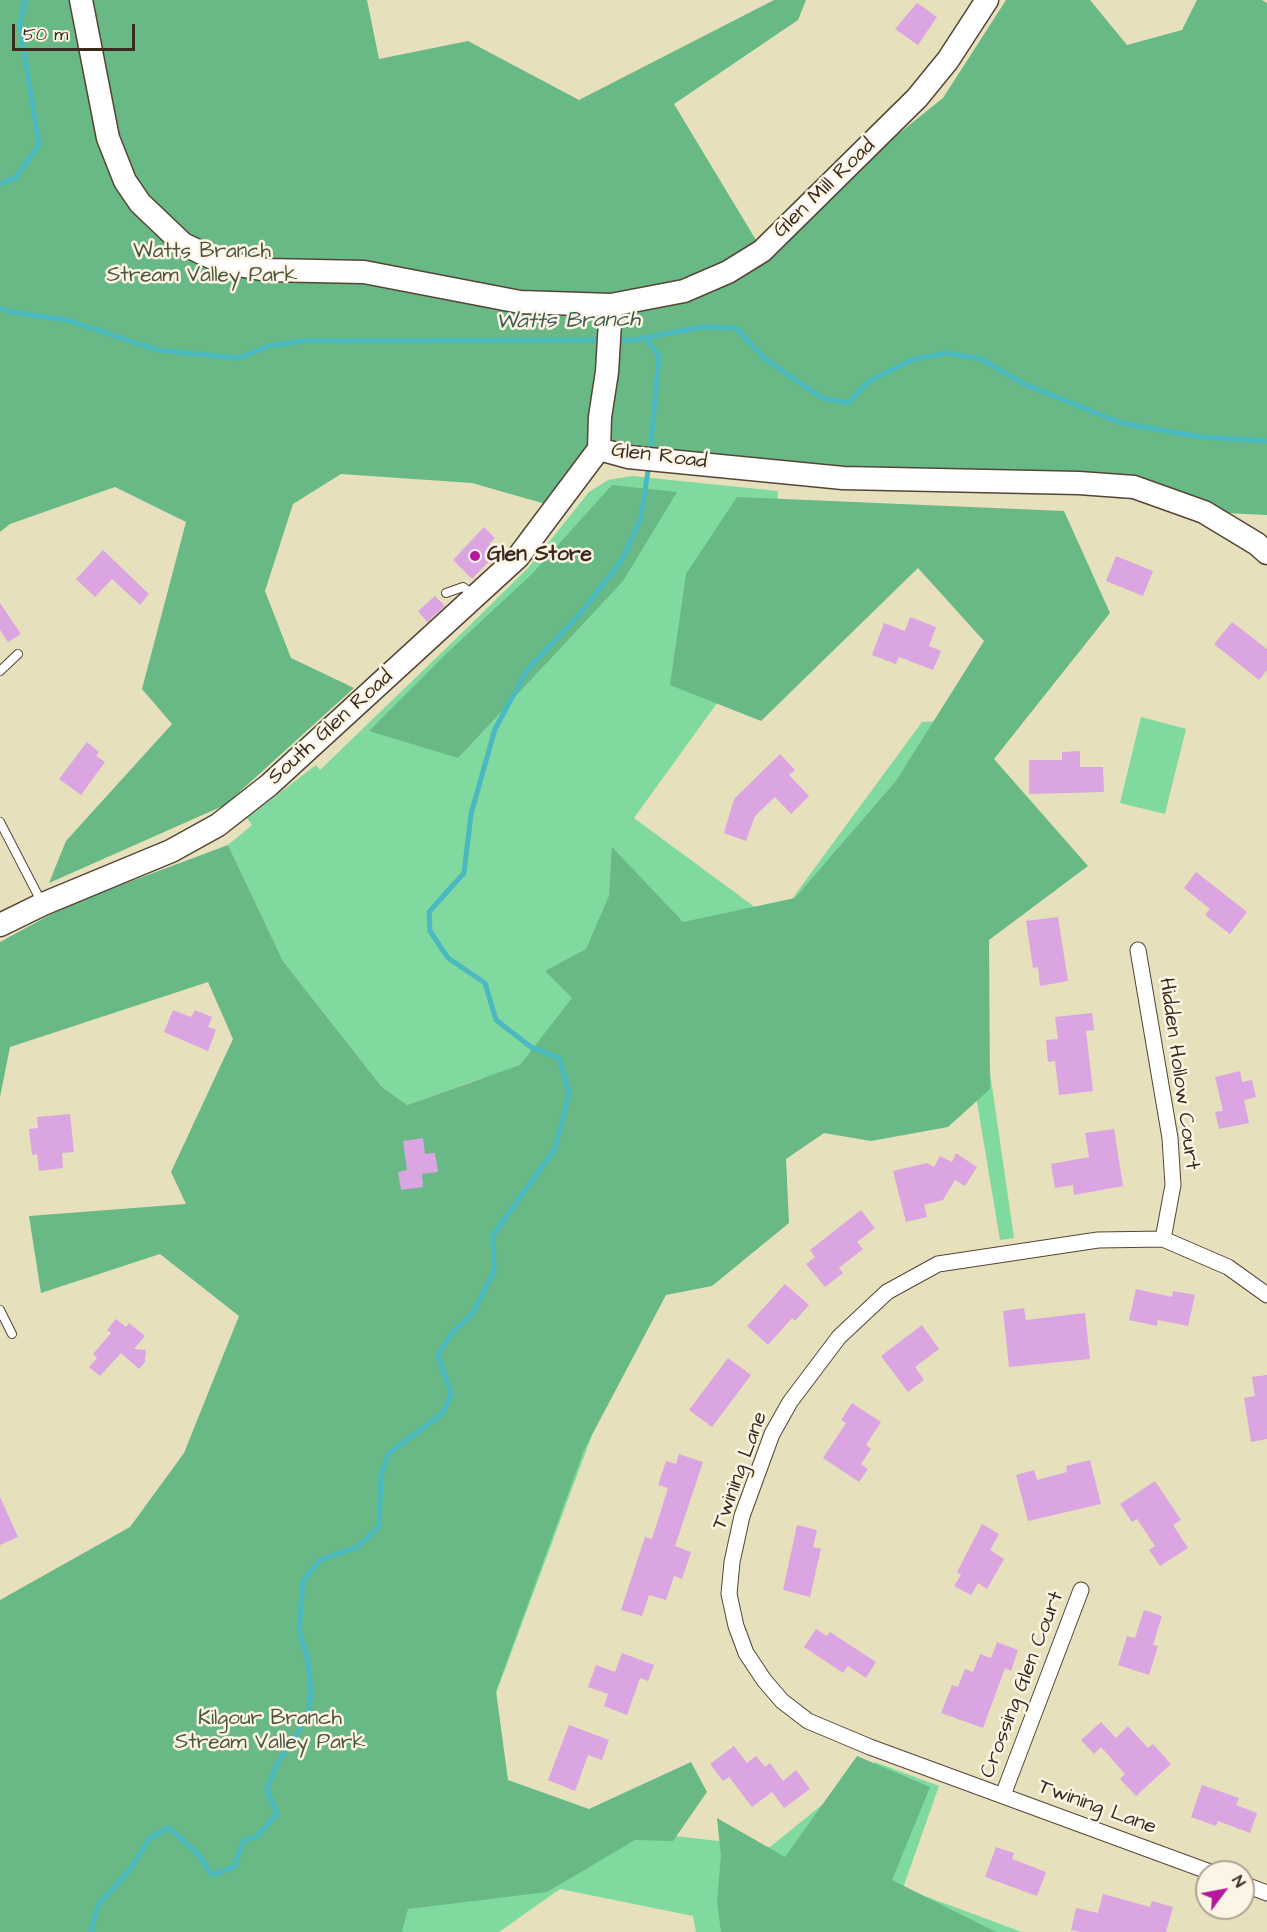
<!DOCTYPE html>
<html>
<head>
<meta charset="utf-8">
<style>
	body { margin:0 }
	#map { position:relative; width:1267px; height:1932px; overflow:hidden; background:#e7e0bc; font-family:"Architects Daughter",sans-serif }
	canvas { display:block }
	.north { position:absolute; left:1195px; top:1860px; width:60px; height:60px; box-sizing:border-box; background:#fcf5e5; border:2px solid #afa495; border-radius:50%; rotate:58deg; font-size:16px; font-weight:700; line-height:24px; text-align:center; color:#3b2a1e }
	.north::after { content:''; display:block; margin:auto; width:21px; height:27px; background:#b5179e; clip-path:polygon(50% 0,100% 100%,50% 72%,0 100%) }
	.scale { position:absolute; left:12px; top:24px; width:123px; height:27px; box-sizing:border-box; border:3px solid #3b2a1e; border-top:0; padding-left:8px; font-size:18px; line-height:21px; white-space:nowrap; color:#3b2a1e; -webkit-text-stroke:4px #fcf5e5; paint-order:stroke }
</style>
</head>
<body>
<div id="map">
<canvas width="1267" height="1932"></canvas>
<div class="north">N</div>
<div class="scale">50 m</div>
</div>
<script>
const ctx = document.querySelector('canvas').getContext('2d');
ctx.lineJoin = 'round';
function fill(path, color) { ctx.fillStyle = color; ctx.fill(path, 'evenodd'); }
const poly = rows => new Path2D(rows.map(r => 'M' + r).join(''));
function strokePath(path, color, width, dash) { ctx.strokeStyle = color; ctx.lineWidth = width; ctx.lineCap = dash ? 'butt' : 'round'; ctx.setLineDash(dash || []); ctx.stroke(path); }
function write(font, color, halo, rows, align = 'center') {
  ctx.font = font + ' "Architects Daughter",sans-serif'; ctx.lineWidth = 5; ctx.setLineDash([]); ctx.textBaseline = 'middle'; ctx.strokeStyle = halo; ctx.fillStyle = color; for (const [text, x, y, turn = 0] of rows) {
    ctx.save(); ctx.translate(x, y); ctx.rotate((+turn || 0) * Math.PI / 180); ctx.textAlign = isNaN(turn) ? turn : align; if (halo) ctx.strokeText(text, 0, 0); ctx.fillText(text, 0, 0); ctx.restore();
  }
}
fill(poly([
	[632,476,778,491,764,638,634,818,775,922,922,722,939,721,1014,1238,1000,1240,976,1096,841,1122,713,1198,605,1400,465,1777,606,1828,770,1847,875,1762,939,1786,903,1888,1022,1932,696,1932,693,1916,560,1889,499,1932,0,1932,151,1572,482,1078,407,1105,381,1086,283,961,228,845,252,825,247,818,316,765,320,770,468,627,528,568,589,492,608,480],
	[1141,717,1186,729,1165,814,1120,803]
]), '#80d99e');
fill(poly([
	[0,0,367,0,379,59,468,41,579,100,774,0,806,0,798,20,674,104,762,250,802,211,943,98,1006,0,1090,0,1127,45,1182,30,1197,0,1262,0,1267,3,1267,515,1204,512,1134,487,897,481,599,449,556,507,472,483,341,474,293,504,265,591,291,658,354,688,225,805,49,883,66,841,172,724,142,689,186,522,115,487,10,524,0,532],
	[612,485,677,492,623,581,458,758,369,731,444,656,532,574],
	[737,497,1064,511,1110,613,994,759,1088,866,989,940,990,1089,948,1127,871,1141,824,1133,786,1159,789,1223,712,1286,666,1295,584,1450,496,1691,508,1780,589,1809,691,1762,707,1792,673,1841,635,1840,547,1892,408,1909,402,1932,0,1932,0,1600,130,1527,184,1453,239,1316,160,1254,41,1293,29,1216,186,1204,171,1172,233,1039,208,982,10,1047,0,1097,0,942,70,904,228,845,283,961,381,1086,407,1105,520,1065,572,998,545,971,586,949,609,896,612,847,683,922,795,898,896,781,984,641,918,568,761,721,670,685,686,574],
	[857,1756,930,1787,892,1880,996,1932,721,1932,717,1901,721,1856,717,1818,785,1857]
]), '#68b985');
strokePath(poly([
	[0,184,16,177,39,145,20,26,25,0],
	[0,308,10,312,67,320,157,350,238,358,269,346,303,341,604,340],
	[645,337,659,356,651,444],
	[613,340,634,340,702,327,736,328,765,359,822,398,848,403,868,382,911,360,946,353,981,359,1024,384,1121,423,1201,437,1267,441],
	[93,1932,91,1930,98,1905,131,1868,150,1838,169,1828,198,1854,212,1875,234,1867,243,1841,257,1836,277,1814,267,1789,276,1766,308,1716,311,1693,308,1661,299,1631,303,1581,320,1560,357,1547,379,1527,381,1476,388,1454,443,1413,451,1394,438,1355,452,1333,473,1313,494,1271,493,1235,555,1149,569,1093,559,1058,531,1047,496,1020,485,983,448,958,430,931,429,912,464,873,471,814,495,729,527,670,580,614,622,560,641,518,648,471]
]), '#4ab9c0', 5);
fill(poly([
	[917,3,937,17,918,45,895,29],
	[484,527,495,538,489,544,498,552,472,579,453,560],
	[103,550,149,594,140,605,112,579,95,597,76,579],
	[1116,556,1153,571,1143,596,1106,581],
	[435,596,445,606,427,622,418,611],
	[0,603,21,634,8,642,0,630],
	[910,617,936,627,929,646,941,651,933,670,899,657,896,664,872,655,884,623,905,631],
	[1232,622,1267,649,1267,670,1259,680,1214,644],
	[87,742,99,752,96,756,105,762,81,795,59,779],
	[1080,751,1080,767,1103,767,1104,792,1029,794,1029,760,1062,760,1062,752],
	[780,754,795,770,789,775,809,796,791,814,775,797,755,816,746,841,724,833,734,799],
	[1196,872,1247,912,1230,934,1205,915,1210,909,1184,888],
	[1058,917,1068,981,1040,986,1038,967,1033,968,1026,921],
	[173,1010,191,1017,195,1010,212,1017,208,1027,216,1030,208,1051,164,1032],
	[1092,1013,1094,1030,1086,1031,1093,1091,1059,1095,1055,1061,1048,1062,1046,1040,1058,1039,1055,1017],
	[1240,1071,1242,1082,1252,1080,1256,1097,1244,1100,1249,1123,1219,1129,1215,1112,1223,1111,1215,1077],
	[70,1114,74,1152,62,1153,63,1168,39,1171,37,1154,32,1155,29,1129,38,1128,37,1117],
	[1114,1129,1123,1186,1074,1195,1073,1185,1055,1188,1051,1164,1089,1157,1085,1133],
	[423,1138,425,1154,435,1153,438,1172,422,1174,423,1187,401,1190,398,1172,407,1170,403,1141],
	[956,1153,977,1167,965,1186,955,1180,943,1200,924,1205,927,1217,906,1222,893,1171,927,1163,934,1167,940,1156,952,1162],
	[861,1210,875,1228,857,1242,863,1249,839,1268,843,1273,825,1287,806,1264,815,1257,810,1250],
	[785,1284,809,1305,795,1321,792,1318,768,1345,747,1326],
	[1136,1289,1172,1297,1173,1291,1195,1295,1188,1326,1158,1320,1157,1326,1129,1320],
	[1024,1308,1026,1320,1085,1313,1090,1359,1009,1367,1003,1311],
	[116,1319,126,1327,129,1323,145,1336,134,1349,146,1350,145,1362,139,1369,121,1353,100,1376,89,1367,97,1358,93,1354,111,1333,107,1330],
	[922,1325,939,1349,915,1367,924,1380,908,1392,881,1356],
	[728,1358,751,1375,712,1427,689,1410],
	[1267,1375,1267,1439,1251,1442,1244,1398,1255,1396,1252,1377],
	[852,1403,881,1422,866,1445,871,1449,861,1464,868,1469,859,1482,823,1458,846,1423,841,1420],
	[679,1454,703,1462,675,1546,691,1552,682,1579,674,1576,666,1600,649,1595,642,1616,621,1610,645,1537,652,1539,668,1488,658,1485,666,1461,676,1464],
	[1090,1460,1101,1504,1028,1521,1016,1475,1034,1470,1037,1480,1067,1472,1066,1466],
	[1155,1481,1181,1520,1173,1525,1188,1548,1160,1566,1149,1550,1155,1546,1137,1519,1132,1522,1120,1504],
	[0,1497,18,1537,0,1545],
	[982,1524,999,1534,990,1550,1004,1559,987,1589,978,1583,971,1595,954,1586,961,1575,957,1572],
	[797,1525,817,1530,813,1547,821,1549,810,1597,783,1590],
	[1144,1610,1162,1616,1153,1645,1158,1646,1149,1675,1118,1665,1127,1636,1135,1638],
	[816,1629,827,1636,830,1632,876,1662,866,1678,848,1666,843,1673,804,1647],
	[997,1642,1018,1650,1011,1671,1005,1668,983,1728,941,1713,952,1685,958,1687,965,1669,973,1672,980,1654,991,1658],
	[622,1653,654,1665,648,1681,640,1678,627,1715,604,1706,608,1694,588,1687,596,1665,615,1672],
	[1101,1722,1116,1738,1128,1726,1148,1748,1153,1744,1171,1764,1136,1796,1120,1779,1125,1774,1101,1747,1094,1754,1081,1740],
	[569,1725,609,1740,602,1760,588,1755,575,1791,548,1780],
	[734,1746,747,1763,756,1756,765,1767,770,1763,783,1781,796,1770,810,1789,784,1808,772,1792,752,1807,729,1777,723,1781,710,1764],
	[1202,1785,1239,1798,1236,1805,1257,1813,1250,1833,1218,1821,1216,1826,1191,1817],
	[996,1847,1014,1853,1012,1859,1046,1872,1037,1896,985,1877],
	[1103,1894,1150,1907,1152,1901,1173,1907,1166,1932,1080,1932,1071,1930,1076,1908,1098,1913]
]), '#dba5e2');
const lane = poly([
	[446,593,463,587,474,595],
	[0,671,18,654],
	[0,822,42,903],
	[0,1310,12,1334]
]);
const street = poly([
	[1138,950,1170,1138,1173,1185,1163,1239],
	[1003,1795,1081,1590],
	[1210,1872,870,1747,808,1721,782,1701,764,1680,746,1653,736,1626,729,1594,732,1562,742,1516,772,1434,790,1402,839,1337,887,1292,938,1264,1098,1240,1163,1239,1228,1267,1267,1295],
	[1243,1884,1267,1893]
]);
const secondary = poly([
	[81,0,108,138,125,181,140,203,183,244,221,262,267,270,364,272,520,302,611,305,684,291,728,272,762,251,917,98,948,60,987,0],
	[599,449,628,457,843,478,1079,483,1134,487,1204,512,1257,544,1267,553],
	[599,449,600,417,607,372,611,305],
	[0,925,43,904,171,851,218,825,269,785,518,557,599,449]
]);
strokePath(lane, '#554536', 10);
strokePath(street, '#554536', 17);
strokePath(secondary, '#554536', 25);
strokePath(lane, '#fff', 8);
strokePath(street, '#fff', 15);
strokePath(secondary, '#fff', 22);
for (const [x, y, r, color] of [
	[475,556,6,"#b5179e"]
]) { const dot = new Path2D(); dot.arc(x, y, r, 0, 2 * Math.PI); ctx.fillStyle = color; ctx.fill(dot); strokePath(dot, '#fcf5e5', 2); }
write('21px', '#3b2a1e', '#fcf5e5', [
	["Glen Mill Road",825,189,-44],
	["Glen Road",659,457,7],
	["South Glen Road",331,728,-42],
	["Hidden Hollow Court",1178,1074,82],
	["Twining Lane",741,1471,-70],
	["Crossing Glen Court",1023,1685,-69],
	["Twining Lane",1097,1808,20]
]);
write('21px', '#4c563e', '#fcf5e5', [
	["Watts Branch",202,253],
	["Stream Valley Park",202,277],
	["Kilgour Branch",270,1720],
	["Stream Valley Park",270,1744]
]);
write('bold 21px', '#3b2a1e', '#fcf5e5', [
	["Glen Store",487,556]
], 'left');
write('italic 22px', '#405c57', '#fcf5e5', [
	["Watts Branch",568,322,-1]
]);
</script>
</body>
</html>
